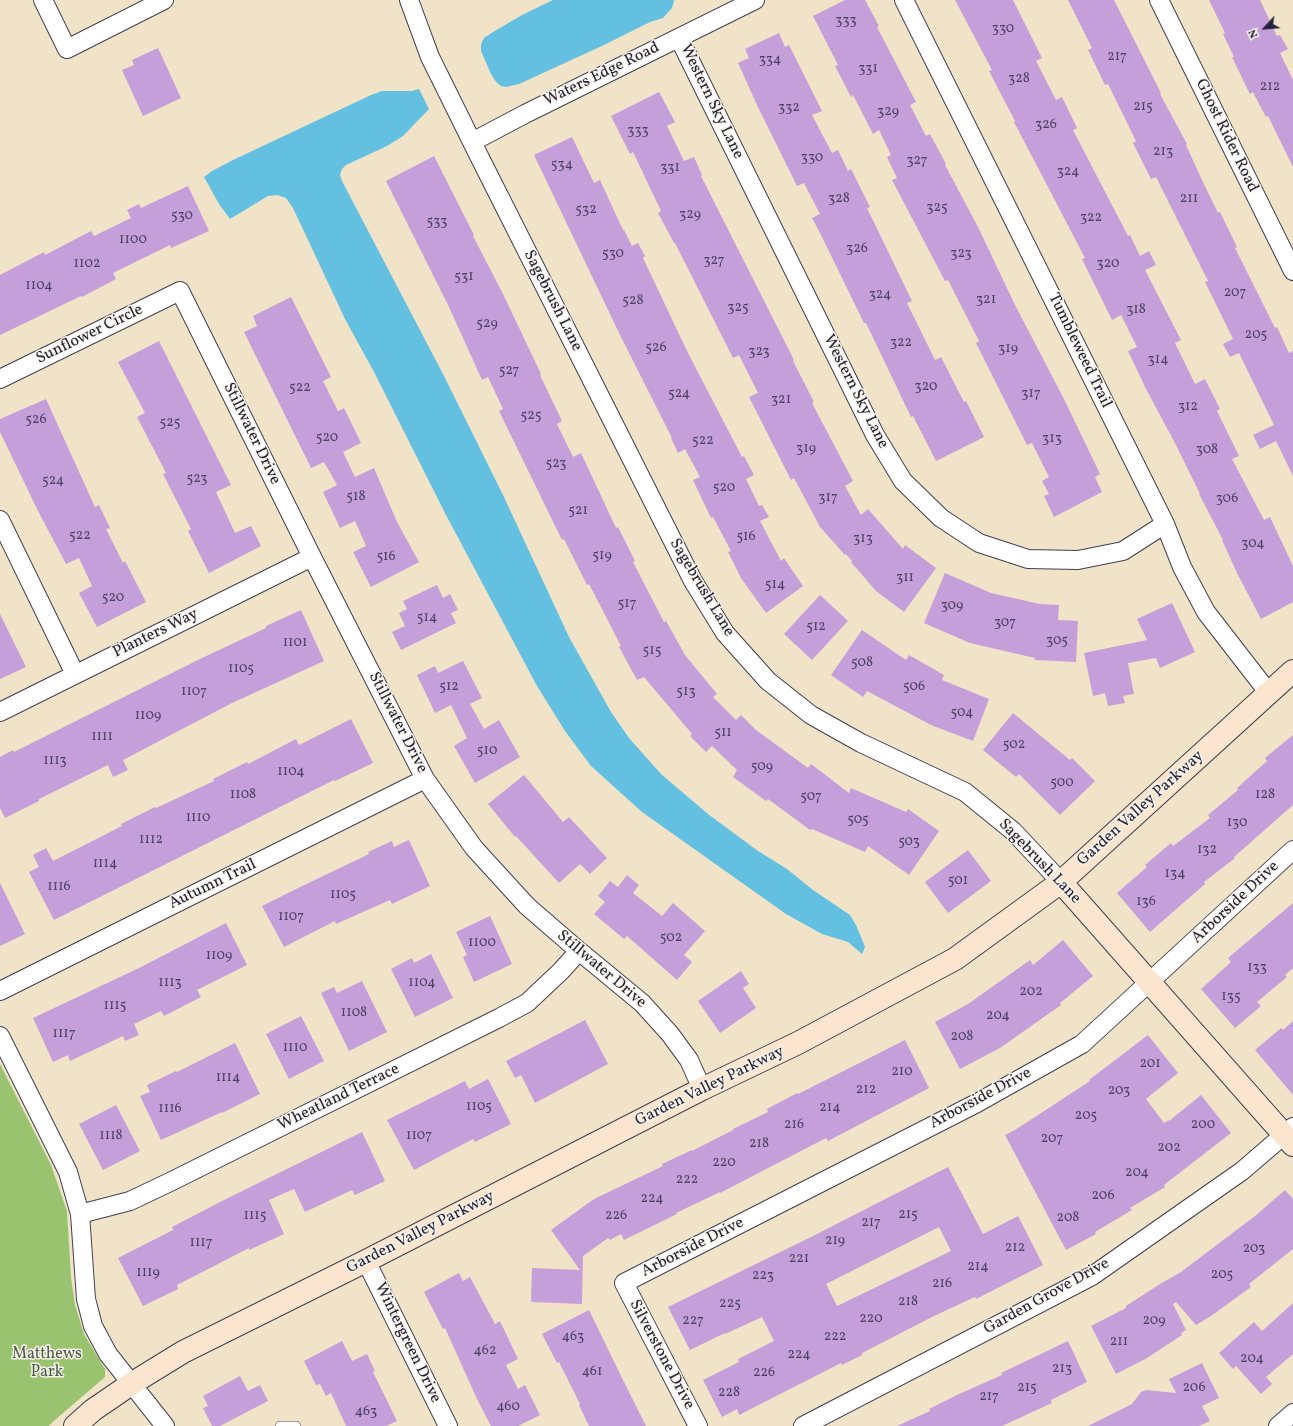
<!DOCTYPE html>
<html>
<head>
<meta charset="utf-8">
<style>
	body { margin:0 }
	#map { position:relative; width:1293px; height:1426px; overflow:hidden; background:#f1e3c7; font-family:Vollkorn,serif }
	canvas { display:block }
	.north { position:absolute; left:1245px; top:8px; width:40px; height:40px; -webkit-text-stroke:3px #f7f3e8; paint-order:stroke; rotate:244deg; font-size:11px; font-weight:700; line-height:16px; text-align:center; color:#22223b }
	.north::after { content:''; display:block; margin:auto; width:14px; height:18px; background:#22223b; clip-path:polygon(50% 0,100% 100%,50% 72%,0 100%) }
</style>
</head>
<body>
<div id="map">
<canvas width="1293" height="1426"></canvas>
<div class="north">N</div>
</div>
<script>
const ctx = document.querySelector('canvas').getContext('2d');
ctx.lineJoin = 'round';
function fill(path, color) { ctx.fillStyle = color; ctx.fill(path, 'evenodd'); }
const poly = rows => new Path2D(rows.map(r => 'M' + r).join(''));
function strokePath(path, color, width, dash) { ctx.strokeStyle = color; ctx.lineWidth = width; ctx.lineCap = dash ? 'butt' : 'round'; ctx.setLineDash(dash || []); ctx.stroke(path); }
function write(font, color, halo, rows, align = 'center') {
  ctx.font = font + ' Vollkorn,serif'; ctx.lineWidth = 3; ctx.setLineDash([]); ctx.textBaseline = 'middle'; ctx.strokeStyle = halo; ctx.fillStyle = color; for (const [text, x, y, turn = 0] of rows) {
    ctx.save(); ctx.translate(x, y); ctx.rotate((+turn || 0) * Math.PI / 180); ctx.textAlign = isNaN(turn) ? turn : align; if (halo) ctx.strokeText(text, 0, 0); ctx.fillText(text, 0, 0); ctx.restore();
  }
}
fill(poly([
	[0,1064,51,1165,67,1211,71,1277,75,1305,84,1334,105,1369,105,1377,48,1426,0,1426]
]), '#9ac36f');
fill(poly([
	[553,0,674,0,674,1,672,8,663,18,650,22,604,45,519,84,506,87,501,86,496,82,491,74,481,51,481,44,484,38,493,32,522,15],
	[419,89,429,109,403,136,387,146,346,165,342,169,340,175,342,181,444,376,503,495,569,637,611,712,629,738,661,774,708,814,758,851,787,869,813,890,850,915,856,925,865,947,862,954,848,942,822,934,786,914,642,812,591,766,565,731,537,686,446,515,374,372,345,319,293,208,286,198,277,195,268,196,230,219,219,204,204,177,212,171,233,160,371,95,382,91,412,91]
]), '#63c0e1');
fill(poly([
	[845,0,865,0,879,26,877,27,916,102,910,105,926,136,930,134,946,164,945,165,978,227,1015,305,1064,399,1100,474,1095,477,1102,492,1054,517,1044,496,1049,494,1042,481,1049,477,1032,443,1027,445,976,343,979,341,948,280,945,281,892,180,897,178,887,157,891,155,879,130,873,134,853,95,851,97,835,66,838,65,813,16],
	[955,0,1013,0,1042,58,1036,61,1056,100,1062,97,1077,128,1073,130,1128,236,1130,235,1140,256,1149,251,1156,265,1145,270,1181,340,1175,343,1195,384,1205,379,1220,409,1217,411,1239,456,1232,459,1264,520,1270,517,1293,566,1293,602,1261,619,1237,573,1222,540,1223,540,1199,494,1200,494,1176,445,1146,389,1128,351,1137,347,1121,315,1112,320,1082,259,1085,258,1014,122,1015,121,989,71,992,70],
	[1068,0,1114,0,1161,93,1160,94,1187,144,1186,145,1202,180,1218,213,1220,212,1237,247,1235,248,1275,328,1277,327,1289,353,1293,351,1293,476,1276,441,1260,449,1253,435,1274,425,1239,353,1230,357,1223,344,1233,339,1205,282,1208,281,1156,177,1151,179,1133,143,1136,141,1108,84,1105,85,1088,50,1092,48],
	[1209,0,1260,0,1277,36,1280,35,1288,49,1280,53,1293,80,1293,167,1268,116,1266,117,1256,98,1253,92,1250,94,1244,82,1232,57,1234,57,1223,34,1225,33],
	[779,33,785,47,789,45,822,111,812,115,832,153,838,150,848,171,851,169,870,207,867,208,912,301,907,303,935,360,941,357,964,402,966,401,984,437,936,461,913,416,911,417,866,323,864,323,820,233,812,218,820,214,804,183,797,186,757,105,738,63,749,58,745,49],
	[158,48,181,98,143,116,122,70,134,65,132,60],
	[659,92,675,122,667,126,684,161,694,157,702,175,701,176,794,360,793,361,814,402,812,403,853,481,845,486,861,515,868,509,903,549,905,545,936,568,904,612,876,591,851,562,852,561,846,554,845,555,820,527,794,478,791,480,749,397,758,393,739,355,733,358,675,243,674,243,658,213,661,211,633,152,630,154,611,116],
	[572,137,594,183,600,180,623,230,624,230,632,246,638,243,645,256,643,258,688,353,742,457,744,456,754,475,746,479,759,506,762,505,769,517,760,521,781,561,784,558,803,586,766,613,741,578,728,552,731,551,713,517,711,518,693,480,700,477,685,449,678,453,671,438,672,438,620,335,534,155],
	[434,156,474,235,473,236,503,294,541,374,540,375,562,421,557,424,573,457,581,453,616,528,618,527,635,561,633,562,664,622,666,621,685,655,717,694,713,697,736,720,741,715,756,730,808,768,811,764,849,793,851,788,906,812,908,809,939,831,909,875,868,846,865,852,812,829,810,830,768,799,766,801,733,777,737,770,712,746,706,752,690,736,692,734,644,677,637,680,619,647,621,646,589,584,587,585,564,539,562,540,499,411,503,409,488,377,482,380,449,307,386,181],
	[188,186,209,231,171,248,170,245,113,273,116,279,82,297,81,296,0,335,0,275,44,252,45,255,91,231,94,236,131,218,127,210,139,204,141,208],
	[291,297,331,377,323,381,338,411,344,408,361,443,343,452,355,477,374,468,397,522,419,562,371,587,353,552,366,546,355,521,340,528,323,492,337,485,324,462,311,468,244,332,257,326,253,316],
	[159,341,231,485,216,492,235,533,251,526,261,546,209,573,188,531,191,529,163,474,166,473,137,417,145,413,118,362],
	[46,399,95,507,99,505,110,528,106,529,123,563,125,561,146,602,97,627,79,593,92,586,79,558,66,564,37,509,0,432,0,419],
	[945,573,991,593,1040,604,1059,605,1058,620,1078,621,1076,662,1035,660,1035,658,970,643,924,623],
	[437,585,443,598,450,594,458,610,451,613,456,623,401,650,392,632,405,626,399,613,407,609,403,601],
	[820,595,848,621,812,660,784,634],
	[1172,603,1195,652,1160,668,1156,658,1128,663,1134,694,1123,696,1125,703,1108,706,1105,693,1093,696,1084,653,1147,640,1137,619],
	[301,610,324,661,232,703,123,760,128,770,113,777,108,765,39,799,39,801,5,818,0,808,0,757,13,750,14,752,202,658,266,628,266,626],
	[0,614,26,667,0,679],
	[862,630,906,660,909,655,944,675,942,680,989,699,973,741,931,725,867,691,863,697,831,675],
	[463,661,482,698,470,704,484,729,499,720,520,757,475,783,454,746,467,738,451,705,435,713,417,675,435,666,438,673],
	[1013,713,1070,760,1072,758,1095,781,1060,815,1019,774,1016,777,983,750],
	[351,719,373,763,335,781,334,780,54,920,29,872,39,867,33,855,46,848,53,861,122,826,121,824,155,807,156,808,214,781,213,779,247,762,248,764,296,739,299,745],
	[1293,735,1293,805,1234,857,1235,858,1204,882,1205,884,1150,932,1117,893,1147,867,1145,865,1171,843,1173,846,1210,818,1208,815,1238,790,1237,788,1267,761,1265,758],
	[524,775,563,822,569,817,607,858,590,874,580,864,559,883,516,836,515,837,488,804],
	[409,840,430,886,392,904,390,900,336,924,335,921,284,947,262,906,296,889,369,854,368,852,392,841,394,847],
	[968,850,991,881,948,913,925,882],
	[627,875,639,885,633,893,662,916,673,903,705,931,684,955,692,962,677,980,627,936,624,939,594,914,605,902,598,896,610,881,618,887],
	[0,883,25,934,0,946],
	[1293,903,1293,968,1285,975,1287,977,1257,1002,1261,1006,1235,1028,1201,989,1231,962,1228,958],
	[490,916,512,964,474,982,463,957,467,955,456,932],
	[226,923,247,965,197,990,201,997,164,1016,161,1011,134,1024,139,1035,125,1041,123,1036,70,1061,68,1055,53,1062,33,1018,139,968],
	[1063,940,1093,976,1060,1003,1061,1005,1027,1029,1000,1048,960,1069,935,1022,968,1004,1030,960,1033,965],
	[431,954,453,998,415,1017,391,969,412,958,414,963],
	[741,971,749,984,743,988,756,1008,720,1033,698,1001],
	[362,981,387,1032,349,1051,321,993,334,987,337,993],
	[301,1016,324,1061,289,1079,266,1034],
	[585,1020,608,1064,535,1103,521,1075,515,1078,506,1061],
	[1293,1021,1293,1095,1255,1050,1281,1028,1283,1030],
	[1148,1035,1178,1073,1146,1099,1164,1123,1169,1120,1169,1121,1201,1095,1231,1133,1164,1185,1165,1187,1130,1208,1132,1210,1095,1232,1096,1234,1066,1250,1005,1135,1015,1130,1090,1081,1089,1080],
	[905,1040,929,1088,828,1141,826,1138,720,1193,720,1192,676,1213,677,1214,624,1240,621,1234,610,1240,608,1238,583,1256,582,1304,531,1302,532,1268,580,1270,551,1230,594,1199,663,1166,662,1164,692,1150,692,1151,733,1130,733,1129,768,1112,767,1109,797,1093,798,1094],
	[235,1043,260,1094,222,1113,222,1112,161,1140,140,1096,150,1092,147,1085,176,1071,177,1072],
	[488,1079,511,1124,475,1142,473,1139,414,1170,387,1120,465,1081,469,1089],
	[116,1105,140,1151,103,1170,79,1124],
	[362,1132,385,1181,355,1195,352,1190,305,1212,294,1189,269,1200,284,1234,249,1250,249,1248,177,1285,178,1289,143,1306,118,1258,173,1230,172,1227,226,1199],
	[948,1167,983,1234,1018,1216,1043,1265,976,1299,975,1297,934,1316,862,1353,862,1355,842,1365,841,1363,739,1415,737,1409,722,1417,703,1380,739,1362,738,1359,774,1341,762,1317,725,1334,725,1333,690,1350,668,1307,811,1237],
	[939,1227,951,1251,837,1306,826,1284],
	[1285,1190,1293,1199,1293,1249,1249,1284,1251,1287,1211,1316,1196,1325,1176,1302,1173,1304,1186,1330,1181,1333,1182,1335,1147,1358,1116,1374,1091,1326,1126,1308,1126,1306,1160,1284,1181,1272,1255,1216],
	[459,1273,463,1281,470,1277,495,1324,500,1321,518,1359,506,1365,518,1389,525,1385,540,1415,518,1426,491,1426,477,1399,445,1328,443,1329,424,1292],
	[1293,1303,1293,1354,1266,1377,1272,1384,1261,1394,1236,1366,1233,1369,1219,1353,1254,1322,1262,1331],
	[589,1310,621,1376,646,1426,589,1426,579,1405,580,1404,559,1362,557,1363,542,1334],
	[342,1341,352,1361,367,1354,375,1371,373,1372,397,1421,386,1426,346,1426,331,1393,326,1396,320,1384,316,1385,304,1361],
	[1068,1341,1087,1382,1051,1400,1052,1403,1002,1426,897,1426,930,1411,929,1409,959,1394,1002,1375,1001,1373],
	[1202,1363,1219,1398,1202,1406,1210,1421,1199,1426,1088,1426,1132,1404,1141,1392,1146,1390,1176,1393,1169,1379],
	[240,1376,248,1391,260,1385,268,1401,220,1426,212,1426,203,1408,208,1406,203,1396]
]), '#c59fda');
const lane = poly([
	[280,1426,296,1426]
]);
const street = poly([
	[43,0,67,49,164,0],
	[409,0,430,57,478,154,693,581,725,633,768,681,811,715,861,743,965,792,1013,831,1061,882],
	[904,0,1165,524,1182,567,1206,612,1268,692],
	[1159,0,1293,271],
	[679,38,875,435,903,481,941,518,979,543,1028,559,1078,560,1123,551,1165,524],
	[472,142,525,114,755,0],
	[0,379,180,291,312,557,425,779,474,848,527,906,579,951,642,1003,670,1034,689,1060,702,1089],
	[0,520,75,674],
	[0,712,312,557],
	[0,991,425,779],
	[0,1036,68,1172,80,1214,86,1299,93,1326,108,1354,165,1426],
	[80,1214,130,1201,172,1181,499,1018,527,1003,561,971,579,951],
	[366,1261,448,1426],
	[698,1426,624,1283,977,1103,1082,1044,1293,850],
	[803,1426,1092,1276,1242,1171,1293,1127],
	[1278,1426,1293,1413]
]);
const secondary = poly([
	[1061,882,1293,1145],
	[75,1426,93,1410,131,1384,183,1352,366,1261,702,1089,798,1043,955,959,1061,882,1293,671]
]);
strokePath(lane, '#413f50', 10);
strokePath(street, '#413f50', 20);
strokePath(secondary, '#413f50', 24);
strokePath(lane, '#fff', 9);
strokePath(street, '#fff', 18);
strokePath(secondary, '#fbe5cf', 22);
write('14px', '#4b4163', null, [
	["333",846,21],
	["330",1003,29],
	["217",1117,57],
	["334",770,60],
	["331",868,69],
	["328",1019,79],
	["212",1270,87],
	["215",1143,107],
	["332",789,108],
	["329",888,112],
	["326",1046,125],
	["333",638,131],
	["213",1163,152],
	["330",812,158],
	["327",917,161],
	["534",562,165],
	["331",670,168],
	["324",1068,172],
	["328",839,199],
	["211",1189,199],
	["325",937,208],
	["532",586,210],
	["329",690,215],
	["530",182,216],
	["322",1091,218],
	["533",437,222],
	["1100",133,240],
	["326",857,249],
	["530",613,254],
	["323",961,254],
	["327",714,261],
	["1102",87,264],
	["320",1108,264],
	["531",464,277],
	["1104",39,286],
	["207",1235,293],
	["324",880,295],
	["321",986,300],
	["528",633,301],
	["325",738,308],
	["318",1136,310],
	["529",487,324],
	["205",1256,335],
	["322",901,343],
	["526",656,348],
	["319",1008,349],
	["323",759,352],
	["314",1158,360],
	["527",509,371],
	["320",926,387],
	["522",300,388],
	["524",679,394],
	["317",1031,394],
	["321",781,400],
	["312",1188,407],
	["525",531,416],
	["526",36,420],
	["525",170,423],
	["520",327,438],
	["313",1052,439],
	["522",703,441],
	["319",806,449],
	["308",1207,450],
	["523",556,464],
	["523",197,479],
	["524",53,481],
	["520",724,488],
	["518",356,497],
	["317",828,498],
	["306",1227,499],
	["521",578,511],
	["522",80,536],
	["516",746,537],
	["313",863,539],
	["304",1253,544],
	["519",602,556],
	["516",386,557],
	["311",905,578],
	["514",775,585],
	["520",113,598],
	["517",627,604],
	["309",952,606],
	["514",427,618],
	["307",1005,623],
	["512",816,627],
	["305",1057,641],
	["1101",295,643],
	["515",652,651],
	["508",862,663],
	["1105",241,669],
	["512",449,687],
	["506",914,687],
	["1107",194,692],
	["513",686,692],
	["504",962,713],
	["1109",148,716],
	["511",723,733],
	["1111",102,737],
	["502",1014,745],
	["510",487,751],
	["1113",55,761],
	["509",762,767],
	["1104",291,772],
	["500",1062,783],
	["1108",243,795],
	["128",1265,795],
	["507",811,797],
	["1110",198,818],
	["505",858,820],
	["130",1237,823],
	["1112",151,840],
	["503",909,842],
	["132",1207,850],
	["1114",105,864],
	["134",1175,874],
	["501",958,881],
	["1116",59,887],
	["1105",343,895],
	["136",1146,902],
	["1107",291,917],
	["502",671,938],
	["1100",482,943],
	["1109",219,956],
	["133",1257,968],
	["1113",170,983],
	["1104",422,983],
	["202",1031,992],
	["135",1231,997],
	["1115",115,1006],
	["1108",354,1013],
	["204",998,1016],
	["1117",64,1034],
	["208",962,1037],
	["1110",295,1048],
	["201",1150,1064],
	["210",902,1072],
	["1114",228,1078],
	["212",866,1090],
	["203",1119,1091],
	["1105",479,1107],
	["214",830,1108],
	["1116",170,1109],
	["205",1086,1116],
	["216",794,1125],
	["200",1203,1125],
	["1118",111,1136],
	["1107",419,1136],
	["207",1052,1139],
	["218",759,1144],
	["202",1169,1148],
	["220",724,1163],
	["204",1137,1173],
	["222",687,1180],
	["206",1103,1196],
	["224",652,1199],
	["215",908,1215],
	["1115",255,1216],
	["226",616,1216],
	["208",1068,1218],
	["217",871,1223],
	["219",835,1241],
	["1117",201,1243],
	["212",1015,1248],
	["203",1254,1249],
	["221",799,1259],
	["214",978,1267],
	["1119",148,1273],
	["205",1222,1275],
	["223",763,1276],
	["216",942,1284],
	["218",908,1302],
	["225",730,1304],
	["220",871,1319],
	["227",693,1321],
	["209",1154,1321],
	["463",573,1337],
	["222",835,1337],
	["211",1119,1342],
	["462",485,1351],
	["224",799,1355],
	["204",1252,1359],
	["213",1062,1369],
	["461",592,1372],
	["226",764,1373],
	["215",1027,1388],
	["206",1194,1388],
	["228",729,1393],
	["217",989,1397],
	["460",508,1407],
	["463",366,1412]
]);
write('16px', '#22223b', '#f7f3e8', [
	["Waters Edge Road",602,75,-26],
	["Western Sky Lane",711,102,64],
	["Ghost Rider Road",1226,136,64],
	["Sagebrush Lane",552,301,63],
	["Sunflower Circle",90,335,-26],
	["Tumbleweed Trail",1079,351,64],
	["Western Sky Lane",855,392,63],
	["Stillwater Drive",251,434,64],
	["Sagebrush Lane",701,588,59],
	["Planters Way",156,634,-26],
	["Stillwater Drive",397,723,63],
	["Garden Valley Parkway",1141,809,-42],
	["Sagebrush Lane",1039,862,46],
	["Autumn Trail",213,885,-26],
	["Arborside Drive",1236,903,-43],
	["Stillwater Drive",601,970,40],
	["Garden Valley Parkway",710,1087,-26],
	["Wheatland Terrace",339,1098,-26],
	["Arborside Drive",981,1099,-28],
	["Garden Valley Parkway",421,1233,-27],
	["Arborside Drive",693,1248,-27],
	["Garden Grove Drive",1047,1297,-29],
	["Wintergreen Drive",407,1343,64],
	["Silverstone Drive",661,1355,62]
]);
write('16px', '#4c5a4d', '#f7f3e8', [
	["Matthews",47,1355],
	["Park",47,1373]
]);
</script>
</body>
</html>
